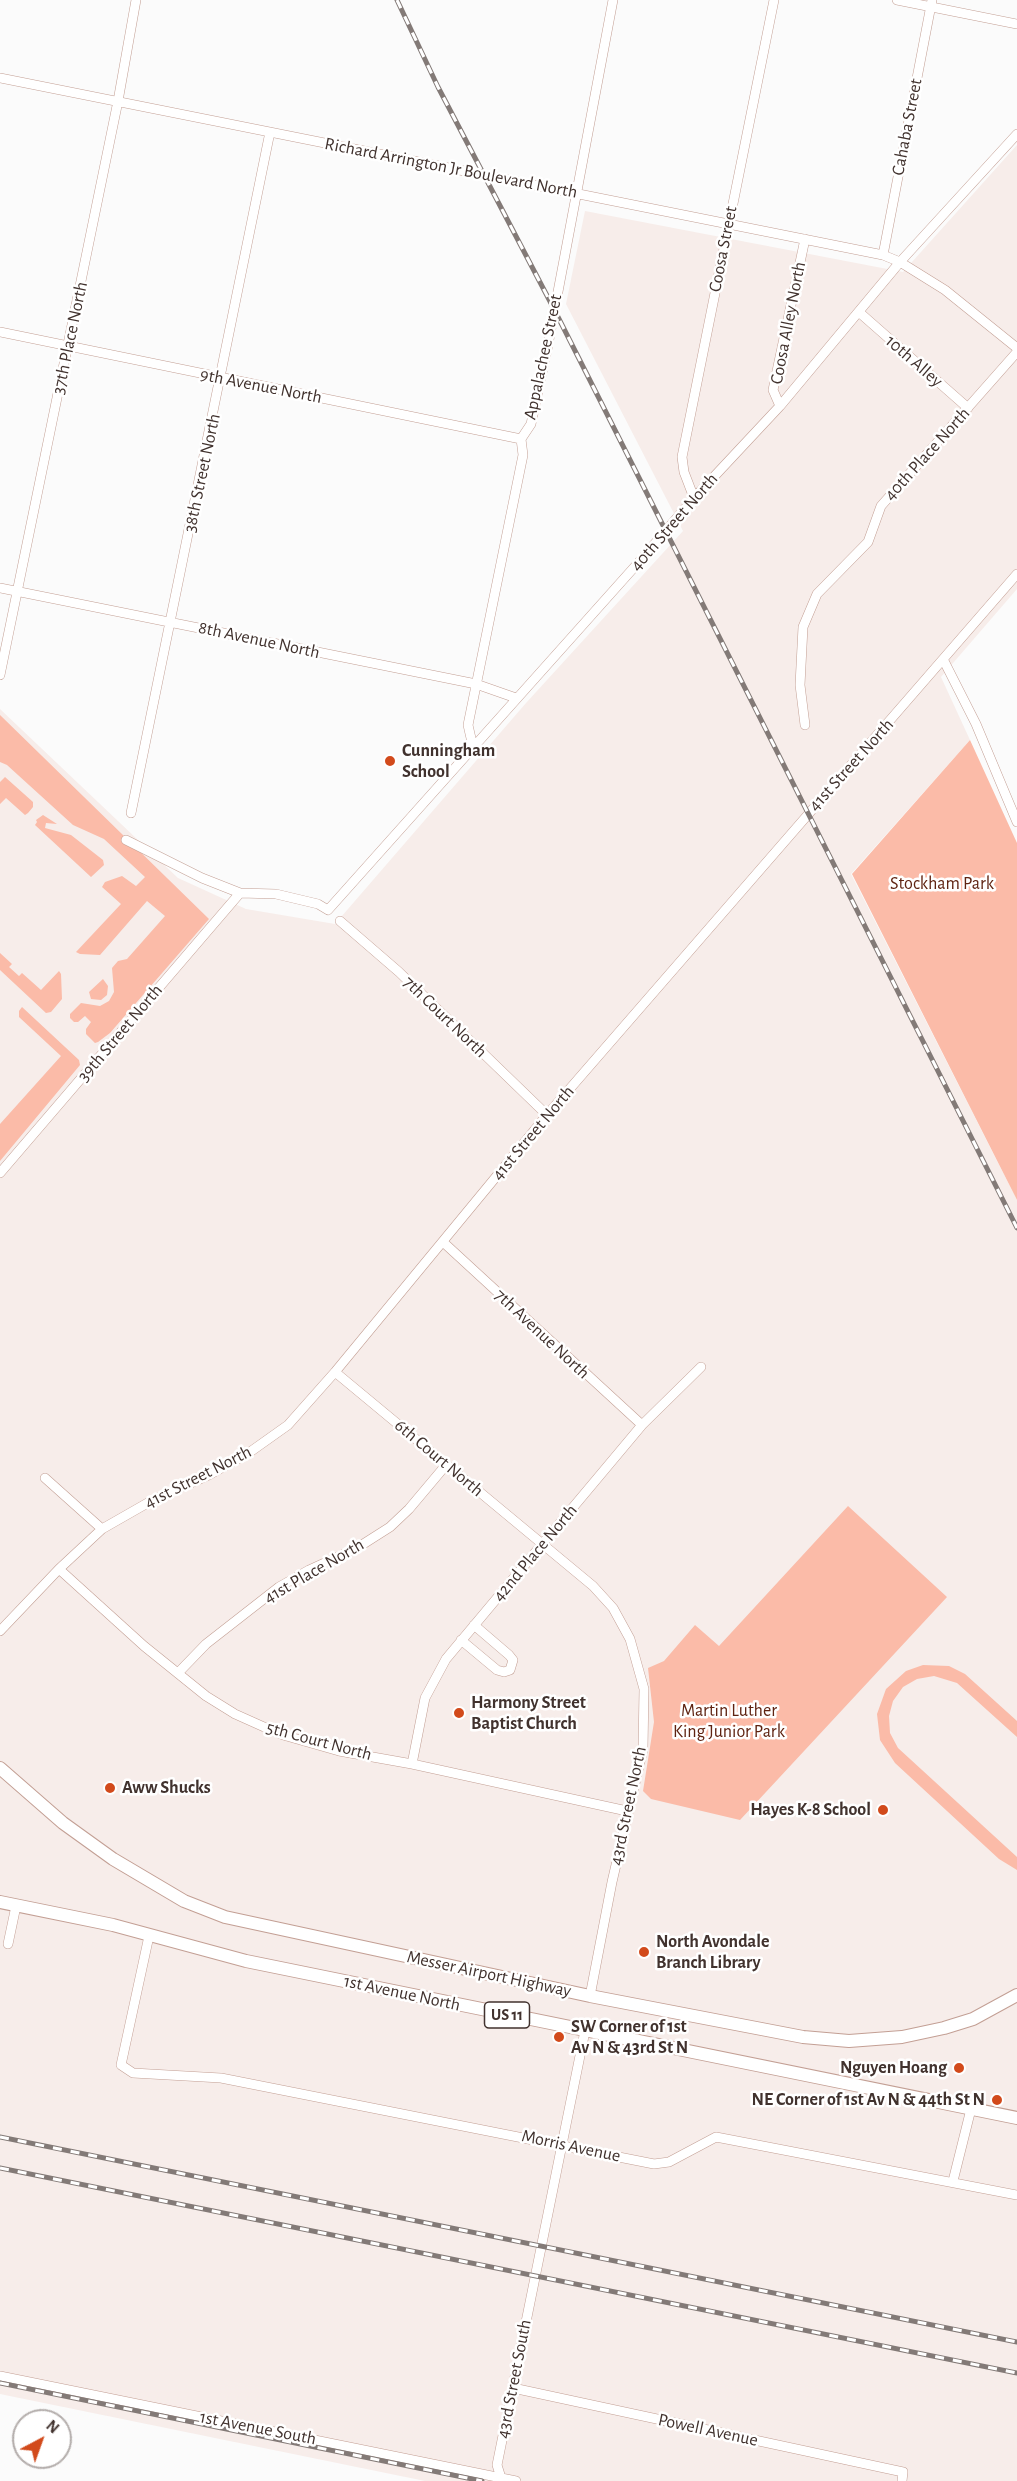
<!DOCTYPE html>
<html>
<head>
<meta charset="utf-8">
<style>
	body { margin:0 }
	#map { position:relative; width:1017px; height:2481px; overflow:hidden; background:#fbfbfb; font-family:"Alegreya Sans",sans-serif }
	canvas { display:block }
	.north { position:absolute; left:12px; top:2409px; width:60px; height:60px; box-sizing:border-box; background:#fff; border:2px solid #b3adab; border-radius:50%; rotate:41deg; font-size:16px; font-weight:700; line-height:24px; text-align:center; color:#41322e }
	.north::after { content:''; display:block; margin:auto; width:21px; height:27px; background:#d24a1b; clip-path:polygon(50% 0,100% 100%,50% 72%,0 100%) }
</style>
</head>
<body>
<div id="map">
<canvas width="1017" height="2481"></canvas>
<div class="north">N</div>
</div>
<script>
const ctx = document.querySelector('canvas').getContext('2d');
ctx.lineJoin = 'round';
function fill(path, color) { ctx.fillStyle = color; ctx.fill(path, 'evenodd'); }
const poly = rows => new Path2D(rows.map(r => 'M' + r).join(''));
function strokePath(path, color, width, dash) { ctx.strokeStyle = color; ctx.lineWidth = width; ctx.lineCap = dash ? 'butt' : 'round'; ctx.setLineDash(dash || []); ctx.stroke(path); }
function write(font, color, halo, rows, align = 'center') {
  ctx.font = font + ' "Alegreya Sans",sans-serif'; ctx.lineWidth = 5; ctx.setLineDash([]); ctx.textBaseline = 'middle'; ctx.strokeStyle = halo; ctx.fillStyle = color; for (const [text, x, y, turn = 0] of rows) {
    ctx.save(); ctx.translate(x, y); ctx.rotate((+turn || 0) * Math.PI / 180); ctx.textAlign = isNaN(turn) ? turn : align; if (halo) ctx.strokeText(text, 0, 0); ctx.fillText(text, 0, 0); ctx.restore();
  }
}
fill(poly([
	[1017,145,1017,589,941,677,970,740,851,874,1017,1200,1017,2481,425,2481,0,2394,0,709,178,878,246,909,335,924,526,703,683,531,566,304,585,211,903,272]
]), '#f7edea');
fill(poly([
	[0,715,209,919,110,1033,98,1042,95,1043,86,1034,86,1029,91,1022,85,1016,78,1022,74,1022,70,1018,70,1014,81,1003,100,1006,109,1001,114,992,112,968,118,961,127,959,165,916,147,901,100,955,80,954,76,952,121,904,102,887,105,882,122,876,136,886,145,877,104,839,73,825,7,765,0,762],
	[970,740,1017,843,1017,1200,852,874],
	[5,777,33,802,33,807,28,813,25,815,6,798,0,804,0,782],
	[43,815,57,824,46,823,45,828,71,835,103,860,104,865,91,877,35,825,37,822,36,820],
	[0,953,12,964,9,967,19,976,22,973,41,990,59,971,61,974,62,999,51,1012,46,1013,0,970],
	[103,979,108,986,107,995,101,1000,91,999,89,992],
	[22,1007,79,1060,80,1065,0,1161,0,1124,61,1056,19,1017,19,1011],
	[848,1506,947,1597,740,1820,651,1799,643,1791,654,1722,648,1668,664,1661,695,1625,719,1646],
	[923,1665,949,1666,965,1674,1017,1721,1017,1737,957,1683,934,1676,917,1679,903,1687,893,1701,889,1716,890,1733,898,1748,1017,1857,1017,1870,999,1859,895,1763,880,1740,877,1714,886,1689,906,1671]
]), '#fbbba8');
const minor = poly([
	[897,0,1017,24],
	[0,78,883,255,900,262,945,290,1017,348],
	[883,255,932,0],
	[860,313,968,408],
	[0,332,521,439],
	[780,406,773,390,805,239],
	[694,498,684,472,682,457,774,0],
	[0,588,476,684,516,698],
	[944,661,976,724,1017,822],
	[0,675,118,101,136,0],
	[805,725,800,685,803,627,817,594,868,542,881,506,1017,352],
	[473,747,468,725,523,455,521,439,531,424,547,350,613,0],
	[131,813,270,132],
	[126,840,202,878,240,893,276,894,318,904,328,910,638,563,694,498,780,406,900,262,1017,134],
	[340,921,399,972,547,1115],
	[0,1173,240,893],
	[443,1242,642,1425],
	[335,1372,593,1586,613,1608,630,1639,644,1689,643,1749,612,1882,590,1996],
	[45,1478,102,1529],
	[59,1569,144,1646,206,1696,235,1714,264,1727,283,1735,339,1751,412,1764,627,1811],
	[0,1631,59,1569,102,1529,151,1501,209,1475,250,1452,288,1425,335,1372,547,1115,1017,574],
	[461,1640,497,1670,504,1672,510,1670,513,1660,509,1655,474,1625],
	[178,1673,206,1644,279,1587,309,1570,357,1548,390,1527,409,1509,446,1465],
	[412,1764,425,1698,446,1659,642,1425,701,1367],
	[149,1936,121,2065,133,2073,221,2078,654,2164,669,2162,716,2137,1017,2195],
	[8,1944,16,1906],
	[953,2181,971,2109],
	[0,2376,516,2481],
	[513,2388,903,2472,902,2481],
	[502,2481,497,2465,585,2031]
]);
const major = poly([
	[0,1768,63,1823,113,1859,184,1901,225,1917,590,1996,803,2037,849,2041,902,2037,944,2028,973,2019,1017,1995],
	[0,1902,113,1925,246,1961,1017,2118]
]);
strokePath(minor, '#c39f94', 10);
strokePath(major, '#c39f94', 14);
strokePath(minor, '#fff', 9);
strokePath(major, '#fff', 12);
const rail = poly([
	[397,0,438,87,554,309,1017,1228],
	[0,2137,1017,2342],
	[0,2168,1017,2373],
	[0,2383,482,2481]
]);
strokePath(rail, '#837a77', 5);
strokePath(rail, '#fff', 3, [9]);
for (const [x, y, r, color] of [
	[390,761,6,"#d24a1b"],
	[459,1713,6,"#d24a1b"],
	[110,1788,6,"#d24a1b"],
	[883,1810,6,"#d24a1b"],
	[644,1952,6,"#d24a1b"],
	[559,2037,6,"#d24a1b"],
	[959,2068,6,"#d24a1b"],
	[997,2100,6,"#d24a1b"]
]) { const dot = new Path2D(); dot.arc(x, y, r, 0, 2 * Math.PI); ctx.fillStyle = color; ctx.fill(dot); strokePath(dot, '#fff', 2); }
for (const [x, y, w] of [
	[507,2015,45]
]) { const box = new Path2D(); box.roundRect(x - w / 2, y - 13, w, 26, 4.5); ctx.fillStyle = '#fff'; ctx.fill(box); strokePath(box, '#41322e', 1.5); }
write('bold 16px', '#41322e', null, [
	["US 11",507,2015]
]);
write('18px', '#41322e', '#fff', [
	["Cahaba Street",907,127,-79],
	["Richard Arrington Jr Boulevard North",451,168,11],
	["Coosa Street",723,249,-79],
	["Coosa Alley North",788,323,-79],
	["37th Place North",70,338,-78],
	["Appalachee Street",543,357,-78],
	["10th Alley",914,361,41],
	["9th Avenue North",261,386,11],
	["40th Place North",927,454,-48],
	["38th Street North",202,473,-78],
	["40th Street North",674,522,-49],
	["8th Avenue North",259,640,12],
	["41st Street North",851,765,-48],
	["7th Court North",445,1017,44],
	["39th Street North",120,1033,-50],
	["41st Street North",533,1133,-50],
	["7th Avenue North",542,1334,43],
	["6th Court North",439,1458,40],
	["41st Street North",198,1477,-27],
	["42nd Place North",535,1553,-50],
	["41st Place North",314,1571,-30],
	["5th Court North",319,1741,15],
	["43rd Street North",628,1806,-78],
	["Messer Airport Highway",489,1974,12],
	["1st Avenue North",402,1993,12],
	["Morris Avenue",571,2146,12],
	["43rd Street South",514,2379,-79],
	["1st Avenue South",258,2428,11],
	["Powell Avenue",708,2430,12]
]);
write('bold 18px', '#41322e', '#fff', [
	["Cunningham",402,751],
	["School",402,772],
	["Harmony Street",471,1703],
	["Baptist Church",471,1724],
	["Aww Shucks",122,1788],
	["Hayes K-8 School",871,1810,"right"],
	["North Avondale",656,1942],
	["Branch Library",656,1963],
	["SW Corner of 1st",571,2027],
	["Av N & 43rd St N",571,2048],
	["Nguyen Hoang",947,2068,"right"],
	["NE Corner of 1st Av N & 44th St N",985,2100,"right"]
], 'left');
write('18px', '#5f2311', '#fff', [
	["Stockham Park",942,884],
	["Martin Luther",729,1711],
	["King Junior Park",729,1732]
]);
</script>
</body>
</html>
